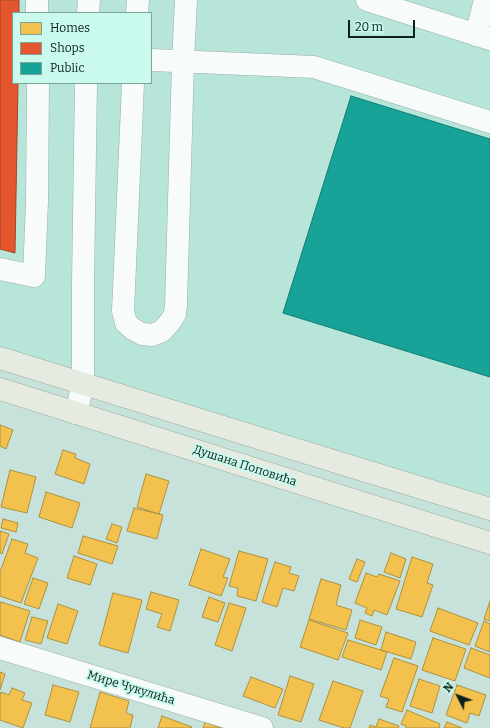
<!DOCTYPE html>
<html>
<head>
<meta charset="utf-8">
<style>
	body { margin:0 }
	#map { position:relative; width:490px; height:728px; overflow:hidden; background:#c7e2db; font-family:Bitter,serif }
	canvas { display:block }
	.legend { position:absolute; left:12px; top:12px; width:140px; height:72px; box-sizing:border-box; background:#c9faed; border:1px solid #7ea399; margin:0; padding:5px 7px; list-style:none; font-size:12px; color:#0d201b }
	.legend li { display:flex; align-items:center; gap:8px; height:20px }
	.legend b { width:20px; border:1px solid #7ea399 }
	.north { position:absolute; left:438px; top:676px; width:40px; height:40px; -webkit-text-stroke:3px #c9faed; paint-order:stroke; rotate:312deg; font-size:11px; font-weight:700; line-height:16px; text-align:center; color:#0d201b }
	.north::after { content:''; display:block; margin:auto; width:14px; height:18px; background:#0d201b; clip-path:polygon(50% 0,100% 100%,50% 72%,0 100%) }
	.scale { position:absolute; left:348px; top:20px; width:67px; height:18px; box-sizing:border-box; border:2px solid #0d201b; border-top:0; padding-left:5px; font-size:12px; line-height:14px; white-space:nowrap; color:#0d201b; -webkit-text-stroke:3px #c9faed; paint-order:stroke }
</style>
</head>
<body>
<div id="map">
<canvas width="490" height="728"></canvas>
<ul class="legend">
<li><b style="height:11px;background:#f2c14e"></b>Homes</li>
<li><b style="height:11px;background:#e4572e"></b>Shops</li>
<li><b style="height:11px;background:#17a398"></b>Public</li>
</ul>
<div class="north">N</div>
<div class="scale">20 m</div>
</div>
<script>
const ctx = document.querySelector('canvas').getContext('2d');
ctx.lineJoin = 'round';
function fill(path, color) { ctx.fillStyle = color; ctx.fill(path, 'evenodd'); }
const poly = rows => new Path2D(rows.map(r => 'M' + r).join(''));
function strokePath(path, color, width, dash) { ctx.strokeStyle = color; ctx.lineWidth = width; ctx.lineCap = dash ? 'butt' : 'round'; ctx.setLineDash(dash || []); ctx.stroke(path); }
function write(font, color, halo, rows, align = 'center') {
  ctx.font = font + ' Bitter,serif'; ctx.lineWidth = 4; ctx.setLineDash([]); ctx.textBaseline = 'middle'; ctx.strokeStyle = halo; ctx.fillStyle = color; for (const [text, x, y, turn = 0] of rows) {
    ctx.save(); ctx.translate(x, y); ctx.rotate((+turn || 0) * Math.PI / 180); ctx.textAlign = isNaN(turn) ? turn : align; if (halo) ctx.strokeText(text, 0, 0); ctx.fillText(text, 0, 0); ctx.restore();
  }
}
fill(poly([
	[0,0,490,0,490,508,0,358],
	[13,13,151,13,151,83,13,83]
]), '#b8e5d9');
const homes = poly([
	[0,425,13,430,6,449,0,446,0,425],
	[63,450,76,454,75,458,90,464,84,484,55,474,63,450],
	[10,470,36,477,27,513,1,507,10,470],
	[146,474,169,481,159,514,137,507,146,474],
	[46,492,80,503,72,528,39,517,46,492],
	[134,508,163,515,157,539,127,531,134,508],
	[3,519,18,523,16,532,1,528,3,519],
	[112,524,122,527,117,543,106,539,112,524],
	[0,531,9,534,2,554,0,553,0,531],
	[83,536,118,546,112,564,78,553,83,536],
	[12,539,28,544,25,553,38,558,21,603,0,596,0,572,12,539],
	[201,549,230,559,223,577,228,578,221,596,189,585,201,549],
	[239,551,268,559,256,601,237,596,238,588,229,586,239,551],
	[391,553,406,559,400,578,384,572,391,553],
	[74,556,97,564,90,585,67,578,74,556],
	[412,557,433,564,427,583,433,585,422,617,396,609,412,557],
	[357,559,365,562,357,582,349,579,357,559],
	[275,562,291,567,289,573,299,576,294,591,283,588,277,607,262,602,275,562],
	[366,573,377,577,379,574,400,581,387,615,374,610,372,616,365,613,367,608,355,603,366,573],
	[33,578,48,583,39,609,24,604,33,578],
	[321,579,341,585,336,605,352,610,346,630,309,619,321,579],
	[151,592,179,600,170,631,157,627,162,614,146,609,151,592],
	[113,593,142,600,128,653,99,645,113,593],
	[209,597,225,603,218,622,202,617,209,597],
	[490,601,490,621,484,619,490,601],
	[1,602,30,611,20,642,0,635,0,605,1,602],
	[229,603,246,608,232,651,215,645,229,603],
	[58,604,78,611,67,644,47,638,58,604],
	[438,608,478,623,469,645,430,631,438,608],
	[32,617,48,621,41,644,25,640,32,617],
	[309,620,348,633,338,660,300,647,309,620],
	[360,620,382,627,376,645,355,638,360,620],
	[484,621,490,624,490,652,475,646,484,621],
	[386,632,416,642,411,659,381,650,386,632],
	[433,638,466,649,455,681,422,670,433,638],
	[348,640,387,652,381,670,342,657,348,640],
	[471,648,490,655,490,678,464,668,471,648],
	[394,658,418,666,402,712,386,707,389,699,380,696,394,658],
	[0,672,5,674,0,690,0,672],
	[290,676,314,684,301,722,278,715,290,676],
	[251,677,283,689,275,708,243,696,251,677],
	[419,679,440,686,432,713,410,706,419,679],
	[333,681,363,691,350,728,344,728,319,720,333,681],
	[53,685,79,692,70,722,45,715,53,685],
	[457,685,486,695,479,716,470,713,467,723,446,715,457,685],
	[12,688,25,693,22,700,32,703,23,728,0,720,0,696,1,692,9,695,12,688],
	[100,692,129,701,126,713,133,715,130,728,90,728,100,692],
	[407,710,440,724,439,728,406,728,406,726,401,724,407,710],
	[162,716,192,727,191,728,158,728,162,716],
	[379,719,399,726,398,728,369,728,370,725,376,727,379,719],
	[205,722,221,728,203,728,205,722],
	[447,722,462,728,444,728,447,722]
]);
fill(homes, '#f2c14e');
strokePath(homes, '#ad913f', 1);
const shops = poly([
	[0,0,19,0,19,13,13,13,13,83,18,83,15,253,0,249,0,0]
]);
fill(shops, '#e4572e');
strokePath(shops, '#a44628', 1);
const public = poly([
	[351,96,490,139,490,377,283,313,351,96]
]);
fill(public, '#17a398');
strokePath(public, '#147c72', 1);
const minor = poly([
	[37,0,37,13],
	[367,0,490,39],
	[88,13,89,0],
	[137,13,138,0],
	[476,35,485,0],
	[151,60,314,67,490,122],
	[133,83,123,311,126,323,133,329,142,334,152,335,162,331,170,322,175,314,176,305,183,62,186,0],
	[0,269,34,276,37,201,38,83],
	[76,413,83,384,83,283,86,83],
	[0,648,262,728]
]);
const major = poly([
	[0,358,291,448,490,509],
	[0,389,490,543]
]);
strokePath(minor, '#9aafaa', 23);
strokePath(major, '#9bab98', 23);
strokePath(minor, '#f7fbfa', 22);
strokePath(major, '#e6ebe1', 22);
write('12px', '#0d201b', '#c9faed', [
	["Душана Поповића",245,466,18],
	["Мире Чукулића",131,688,17]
]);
</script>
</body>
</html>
